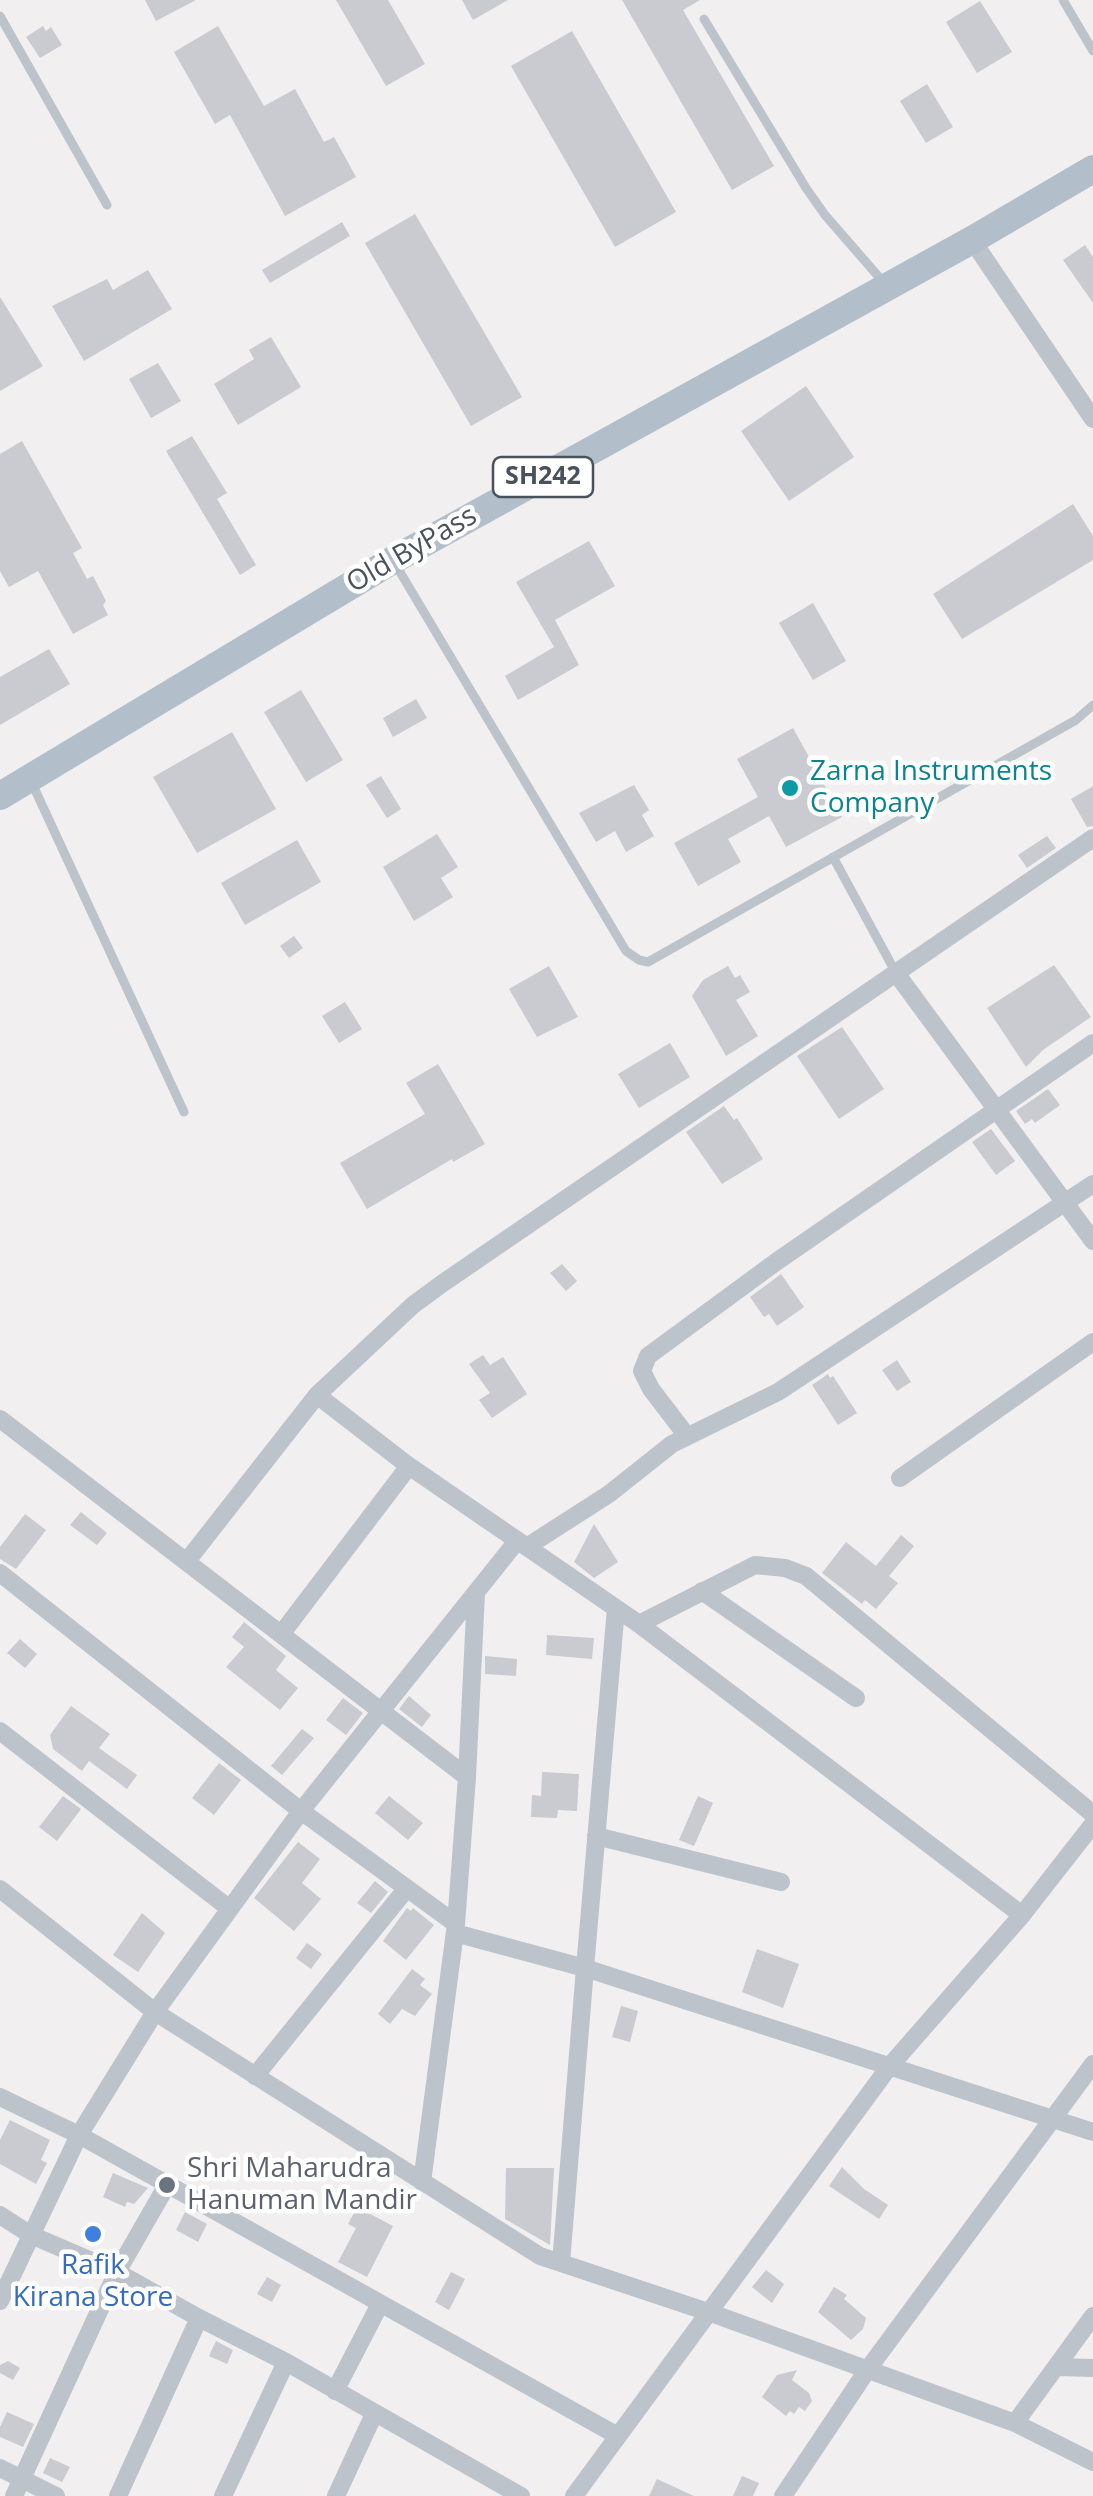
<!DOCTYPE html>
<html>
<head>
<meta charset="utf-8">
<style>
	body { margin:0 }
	canvas { display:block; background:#f1efef }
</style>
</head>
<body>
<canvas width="1093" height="2496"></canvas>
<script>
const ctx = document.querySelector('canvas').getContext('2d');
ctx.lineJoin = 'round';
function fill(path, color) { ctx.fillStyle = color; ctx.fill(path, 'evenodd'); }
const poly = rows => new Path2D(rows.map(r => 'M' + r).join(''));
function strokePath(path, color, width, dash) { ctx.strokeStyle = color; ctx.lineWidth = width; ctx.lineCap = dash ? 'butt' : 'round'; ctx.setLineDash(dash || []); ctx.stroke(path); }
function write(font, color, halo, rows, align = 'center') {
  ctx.font = font + ' "Open Sans",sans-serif'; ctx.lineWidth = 9; ctx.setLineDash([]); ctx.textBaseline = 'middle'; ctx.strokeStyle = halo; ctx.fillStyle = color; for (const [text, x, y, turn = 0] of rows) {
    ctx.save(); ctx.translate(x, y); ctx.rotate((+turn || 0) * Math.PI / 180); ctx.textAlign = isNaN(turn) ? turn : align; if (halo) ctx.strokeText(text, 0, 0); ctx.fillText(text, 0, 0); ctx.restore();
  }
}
fill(poly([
	[145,0,196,0,156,21],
	[336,0,388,0,425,64,386,86],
	[462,0,508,0,473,20],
	[622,0,700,0,683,10,774,166,732,190],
	[980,1,1012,52,977,73,946,22],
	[43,26,46,31,51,27,62,45,40,58,26,37],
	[218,26,264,106,295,89,324,142,334,137,356,177,285,216,230,115,215,124,174,52],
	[572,31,676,212,615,247,511,66],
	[927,84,953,127,926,143,900,101],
	[415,214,522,397,471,426,365,243],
	[342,222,350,236,270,283,262,270],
	[1085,245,1093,257,1093,303,1063,260],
	[148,270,172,309,84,361,52,306,107,279,113,290],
	[0,297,43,366,0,391],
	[271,337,301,387,238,425,214,384,254,359,249,350],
	[158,363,181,401,151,418,129,379],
	[806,386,854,457,789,501,741,431],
	[192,436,227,493,217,499,256,565,240,575,166,451],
	[22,441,82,548,73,553,87,579,93,576,106,601,103,605,108,615,73,634,38,571,9,587,0,571,0,454],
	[1073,504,1093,536,1093,560,962,639,933,594],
	[589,541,615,586,555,620,579,665,518,700,505,676,554,647,516,582],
	[813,603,846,661,813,680,779,623],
	[49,649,70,684,0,725,0,677],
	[301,690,343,760,306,782,264,712],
	[416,699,427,718,393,737,383,718],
	[793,728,842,817,786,847,769,816,728,839,741,862,698,886,674,843,758,797,737,759],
	[232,732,276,809,197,853,153,777],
	[381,776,401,809,387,818,366,785],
	[634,785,649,810,642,815,654,836,626,852,615,831,596,842,579,813],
	[1093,786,1093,826,1087,827,1071,799],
	[437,834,458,867,441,878,453,897,414,921,383,867],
	[1047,836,1056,848,1027,868,1018,855],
	[297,840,321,882,245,925,221,883],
	[294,936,303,948,289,958,280,946],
	[1054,965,1091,1017,1043,1050,1026,1067,987,1008],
	[549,966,578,1017,537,1037,509,989],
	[728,966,735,978,740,975,750,992,736,1000,758,1036,726,1056,692,996,703,980],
	[345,1002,362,1029,339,1043,322,1016],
	[842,1027,884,1089,839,1119,797,1056],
	[670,1043,690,1077,639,1108,618,1074],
	[438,1064,485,1144,453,1162,452,1159,367,1209,340,1163,425,1114,406,1083],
	[1048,1089,1060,1105,1035,1123,1032,1119,1025,1124,1016,1111],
	[724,1106,734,1120,737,1118,763,1159,722,1184,686,1132],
	[991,1129,1015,1161,996,1175,972,1142],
	[562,1264,577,1281,566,1291,550,1273],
	[781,1274,804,1307,777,1326,769,1314,764,1317,750,1297],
	[483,1355,490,1365,503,1357,527,1394,492,1418,479,1400,490,1393,469,1364],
	[897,1360,911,1382,897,1391,882,1370],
	[828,1374,830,1378,833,1376,857,1413,838,1425,812,1385],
	[81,1512,107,1533,97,1545,70,1525],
	[25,1514,46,1530,16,1569,0,1559,0,1547],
	[594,1524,618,1562,594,1578,574,1562],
	[901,1535,914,1546,889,1576,898,1583,876,1609,865,1600,862,1604,822,1573,846,1542,876,1566],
	[244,1622,286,1656,276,1670,298,1688,280,1710,226,1667,244,1647,232,1637],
	[547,1635,594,1638,592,1659,546,1655],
	[20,1639,37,1654,25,1668,7,1653],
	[485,1656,517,1659,516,1676,485,1674],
	[409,1696,431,1715,422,1727,399,1709],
	[343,1698,363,1713,346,1735,326,1720],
	[71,1706,110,1734,99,1748,137,1775,127,1789,89,1761,82,1771,53,1749,50,1735],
	[302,1729,314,1738,282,1775,271,1766],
	[219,1763,241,1780,214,1815,192,1798],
	[542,1772,579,1774,577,1811,558,1810,557,1818,531,1817,532,1795,541,1796],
	[63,1796,81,1809,57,1841,39,1827],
	[389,1796,423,1823,408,1840,375,1813],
	[698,1796,713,1803,694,1846,679,1840],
	[298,1842,320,1859,302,1883,321,1899,294,1931,254,1898],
	[375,1881,388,1892,371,1913,357,1903],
	[407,1908,411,1911,413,1908,434,1925,406,1960,383,1941],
	[142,1913,165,1933,138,1972,113,1955],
	[307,1943,322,1954,311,1969,296,1958],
	[757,1949,799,1964,783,2008,742,1992],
	[412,1969,425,1979,420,1985,432,1994,415,2016,402,2009,390,2024,378,2014],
	[621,2006,638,2011,630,2042,612,2037],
	[10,2120,50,2140,41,2160,47,2163,36,2184,0,2164,0,2140],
	[842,2167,864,2189,888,2205,879,2219,829,2186],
	[506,2168,554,2168,550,2245,505,2219],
	[113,2173,148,2188,134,2204,127,2202,125,2207,103,2197],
	[357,2207,393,2226,367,2277,338,2262,356,2228,348,2224],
	[185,2212,207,2224,198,2242,176,2230],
	[766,2270,784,2284,772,2303,752,2287],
	[451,2272,465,2279,449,2310,435,2302],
	[267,2277,281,2285,272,2302,257,2294],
	[834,2287,847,2295,844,2299,866,2318,863,2329,851,2340,818,2312],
	[216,2341,233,2350,227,2364,209,2356],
	[8,2361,20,2368,13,2380,0,2373,0,2365],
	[797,2370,792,2380,809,2393,812,2401,805,2411,799,2407,794,2414,790,2411,786,2416,762,2397,777,2375],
	[7,2412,34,2424,23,2447,0,2437,0,2427],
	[50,2458,70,2467,62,2482,43,2473],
	[742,2476,759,2483,753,2496,733,2496],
	[657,2479,694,2496,649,2496]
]), '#c9cbd1');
strokePath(poly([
	[1063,0,1093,51],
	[0,16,107,205],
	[704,19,806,188,825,215,885,284],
	[394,562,626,951,639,960,648,962,1076,720,1093,705],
	[31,781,184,1112],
	[833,857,896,973]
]), '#bcc3ca', 9);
strokePath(poly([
	[972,240,1093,419],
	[896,973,1093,1241],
	[317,1395,413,1305,443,1283,1093,838],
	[0,1419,467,1777],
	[687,1436,651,1389,642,1371,648,1356,776,1262,1093,1043],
	[900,1478,1093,1342],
	[528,1546,609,1494,672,1444,778,1392,1093,1184],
	[187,1561,317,1395,409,1466,639,1624,755,1565,785,1568,806,1576,1093,1814],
	[0,1573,301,1811,456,1924],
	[702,1591,856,1698],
	[639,1624,1022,1915],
	[282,1633,409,1466],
	[0,1731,230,1909],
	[596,1836,781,1882],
	[0,1889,155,2012,540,2256,711,2313,1015,2423,1093,2316],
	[455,1933,585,1968,616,1608],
	[255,2076,407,1888],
	[0,2097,79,2135,618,2436],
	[422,2182,456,1924,467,1777,476,1593],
	[0,2215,31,2235,117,2272,199,2318,286,2362,521,2496],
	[561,2263,585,1968,1093,2132],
	[0,2301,79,2135,155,2012,301,1811,517,1541],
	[1056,2367,1093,2368],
	[335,2391,380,2304],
	[1015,2423,1093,2462],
	[0,2468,56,2496],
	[14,2496,117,2272,167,2185],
	[118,2496,199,2318],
	[223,2496,286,2362],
	[336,2496,374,2414],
	[574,2496,889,2067,1022,1915,1093,1824],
	[783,2496,868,2369,1093,2064]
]), '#bcc3ca', 18);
strokePath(poly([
	[0,796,393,560,972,240,1093,169]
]), '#b2beca', 28);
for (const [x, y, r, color] of [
	[790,788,10,"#0f9aa8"],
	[167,2185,10,"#6b7280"],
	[93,2234,10,"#3f7fe0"]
]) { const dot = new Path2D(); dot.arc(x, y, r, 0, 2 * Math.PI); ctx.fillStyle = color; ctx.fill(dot); strokePath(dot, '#fff', 4); }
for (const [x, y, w] of [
	[543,477,100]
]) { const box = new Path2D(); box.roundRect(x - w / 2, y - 20, w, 40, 8); ctx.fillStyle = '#fff'; ctx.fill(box); strokePath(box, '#49525a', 2.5); }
write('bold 25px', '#49525a', null, [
	["SH242",543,477]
]);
write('28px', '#49525a', '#fff', [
	["Old ByPass",412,550,-30]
]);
write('28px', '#0d838f', '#fff', [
	["Zarna Instruments",810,772],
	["Company",810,804]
], 'left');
write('28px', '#5b616d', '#fff', [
	["Shri Maharudra",187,2169],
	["Hanuman Mandir",187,2201]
], 'left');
write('28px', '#366cbe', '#fff', [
	["Rafik",93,2266],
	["Kirana Store",93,2298]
]);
</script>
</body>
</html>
